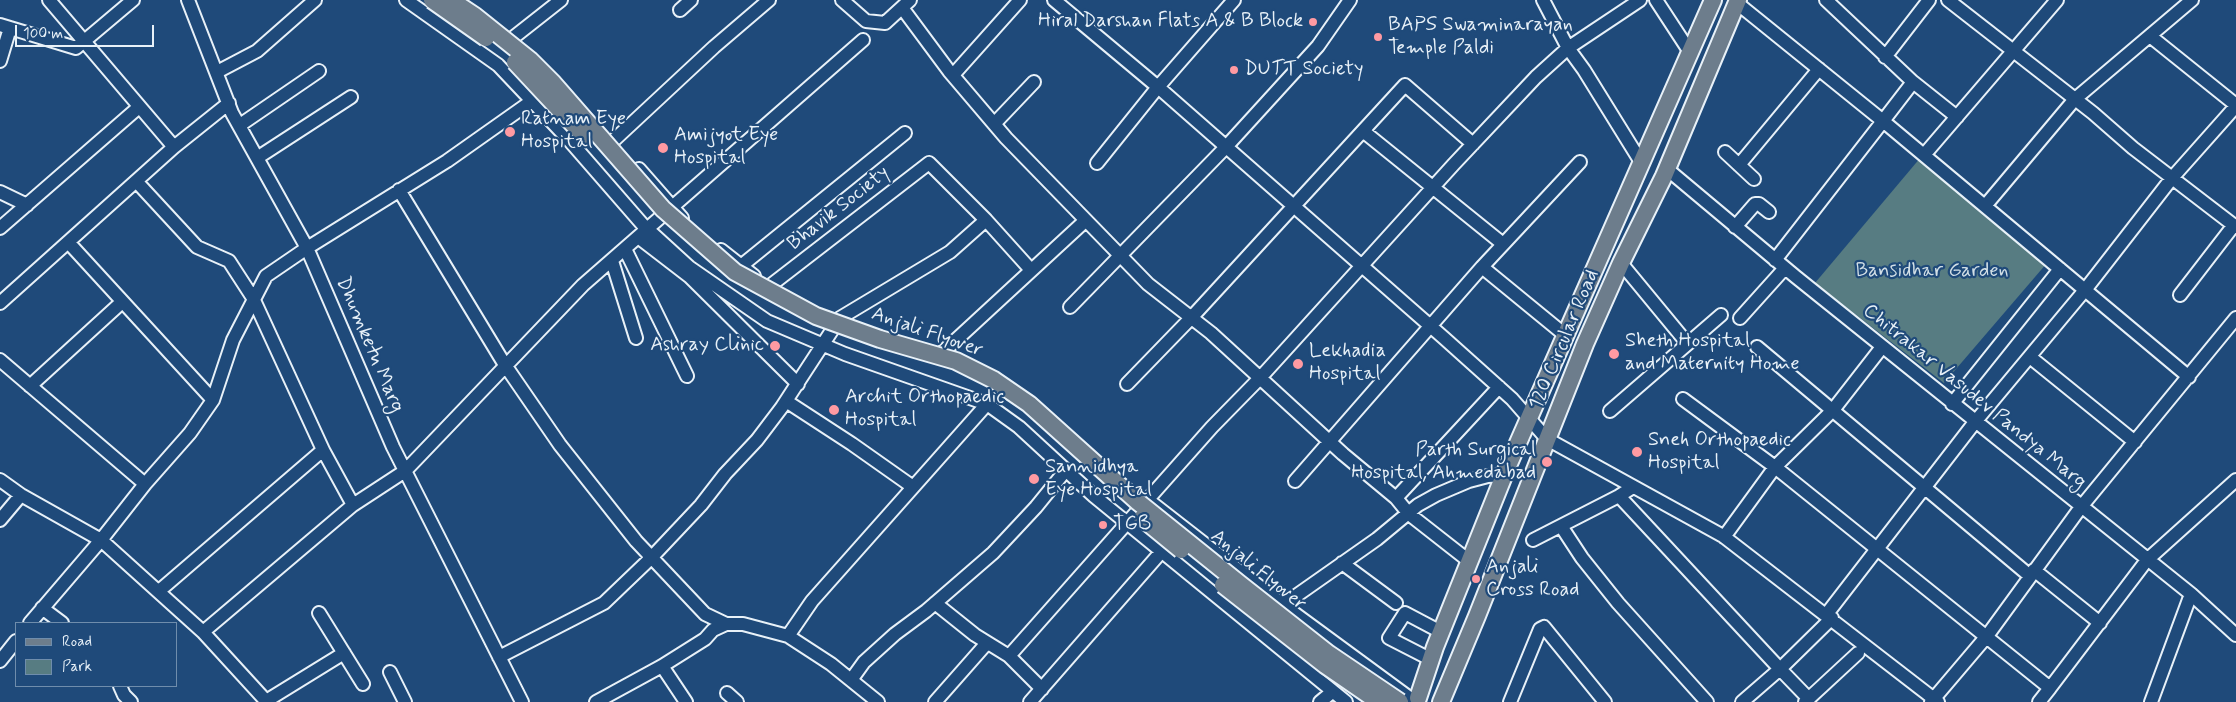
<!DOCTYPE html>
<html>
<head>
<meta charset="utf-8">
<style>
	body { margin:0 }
	#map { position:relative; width:2236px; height:702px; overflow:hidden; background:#1f4a7a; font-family:Mynerve,sans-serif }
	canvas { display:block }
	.legend { position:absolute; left:15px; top:622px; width:162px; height:65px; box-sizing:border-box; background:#1f4a7a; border:1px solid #6f8dac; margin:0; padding:6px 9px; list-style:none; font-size:15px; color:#e8f1f8 }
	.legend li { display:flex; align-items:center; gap:10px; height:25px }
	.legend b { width:25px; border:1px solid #6f8dac }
	.scale { position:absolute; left:15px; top:25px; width:139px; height:22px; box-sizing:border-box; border:2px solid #e8f1f8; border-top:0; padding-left:6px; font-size:15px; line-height:18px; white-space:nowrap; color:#e8f1f8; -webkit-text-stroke:4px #1f4a7a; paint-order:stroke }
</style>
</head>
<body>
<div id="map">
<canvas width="2236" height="702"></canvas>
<ul class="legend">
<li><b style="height:6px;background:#6d7d8c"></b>Road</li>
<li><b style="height:14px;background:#577c82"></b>Park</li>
</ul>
<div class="scale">100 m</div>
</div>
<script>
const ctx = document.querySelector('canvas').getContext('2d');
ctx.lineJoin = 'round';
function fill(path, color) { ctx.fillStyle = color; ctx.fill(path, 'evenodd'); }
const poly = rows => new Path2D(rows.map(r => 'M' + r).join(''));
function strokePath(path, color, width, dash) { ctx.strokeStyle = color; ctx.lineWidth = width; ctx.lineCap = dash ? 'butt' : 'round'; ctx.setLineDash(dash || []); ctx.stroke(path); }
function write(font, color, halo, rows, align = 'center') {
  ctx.font = font + ' Mynerve,sans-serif'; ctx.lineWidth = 4.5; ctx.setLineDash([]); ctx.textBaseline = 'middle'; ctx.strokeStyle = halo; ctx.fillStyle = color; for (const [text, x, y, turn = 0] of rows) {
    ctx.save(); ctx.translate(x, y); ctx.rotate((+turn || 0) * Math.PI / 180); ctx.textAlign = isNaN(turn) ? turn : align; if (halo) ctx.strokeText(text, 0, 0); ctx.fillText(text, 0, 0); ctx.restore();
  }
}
fill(poly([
	[1921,157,2047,263,1944,383,1815,283]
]), '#577c82');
const minor = poly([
	[188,0,232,113,307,248,393,447,522,702],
	[406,0,498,65,569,140,643,225,689,267,767,321,845,354,987,404,1019,427,1094,496,1346,702],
	[842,0,866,21,885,23,910,0],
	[1054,0,1158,87,1444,338,1512,399,1547,439,1723,536,1938,702],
	[1543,0,1568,48,1584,70,1641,162],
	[1656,0,1690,52],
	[1826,0,1913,82,1883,121,2189,377],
	[1948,0,2093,113,2133,148,2236,227],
	[1737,3,1883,121,1775,260],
	[903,9,949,71,1006,138,1148,284,1211,333,1343,454,1396,498,1409,514,1469,561],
	[680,10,691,0],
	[0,25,76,48,133,0],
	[2150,36,2236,105],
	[514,37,561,0],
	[1885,57,1929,0],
	[0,61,10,28],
	[217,72,257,51,315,0],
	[953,75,1020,0],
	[1913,82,1957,117],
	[994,124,1034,82],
	[240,125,319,71],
	[1363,131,1503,244],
	[613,141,714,47,769,0],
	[174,147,229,103],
	[1725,152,1754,179],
	[1924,155,2057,0],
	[257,158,351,97],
	[1097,163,1158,87,1234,0],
	[1739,165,1819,69],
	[639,169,682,218],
	[1667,169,1796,277,2191,594,2236,635],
	[136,181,197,247,229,261,253,298,323,450,353,505],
	[399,190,505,365,560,445,636,541,705,614,726,624,743,624,788,636],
	[0,192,27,205],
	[1985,206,2075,99,2192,0],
	[1735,227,1755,204,1759,204,1769,212],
	[0,228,139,107],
	[638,237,690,277,798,384],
	[68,242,213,400],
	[625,249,687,376],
	[721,250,754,276],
	[612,261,636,338],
	[1621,263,1687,343],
	[741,266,905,133],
	[1482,267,1565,335],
	[771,285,929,163,986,220],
	[2180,295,2234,225],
	[0,303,174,147,49,0],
	[1070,307,1225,148,1318,46,1350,0],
	[1740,318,1785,268],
	[1757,347,2030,576],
	[944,351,1085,221],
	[2030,357,2135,442],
	[0,360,145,484],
	[1127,384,1191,318,1405,85,1473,144],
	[30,386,122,302],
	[1683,399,1775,467,2050,688,2147,560,2236,480],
	[786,401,852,444,913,487],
	[1952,404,2060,269],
	[1610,411,1721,315],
	[0,480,21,495,101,540,203,632,267,702],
	[1295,481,1482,267,1580,162],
	[1633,487,1619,496,1780,669,1832,618],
	[1396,498,1499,387],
	[1152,503,1283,605,1411,699],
	[0,520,21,495],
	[1561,526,1582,558,1618,603,1707,702],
	[1724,537,1775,467,1833,410,1882,347],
	[1533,540,1619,496],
	[1342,563,1396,603],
	[2034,570,2100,623],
	[159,591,323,450],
	[935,603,975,635,1009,656],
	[1283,605,1377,539,1418,505,1436,495,1469,481,1488,476,1504,475],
	[42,608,62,623],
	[319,613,363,684],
	[1826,615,1975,422,2085,290,2172,178,2236,106],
	[30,623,101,540,145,484,190,433,213,400,233,340,266,276,307,248,447,161,532,101],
	[203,632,353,505,405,471,583,285,863,40],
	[499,657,604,603,651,558,701,505,725,474,757,440,782,407,840,318,950,252,986,220,1031,270],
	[1430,659,1389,638,1405,613,1441,632],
	[0,661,16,641],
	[662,666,686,702],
	[390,672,405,702],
	[851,680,864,662,895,634,926,611,993,553,1036,507,1066,470],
	[120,686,124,695,131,702],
	[1042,689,1009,656,1212,427,1260,378,1454,164,1536,77,1568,48,1640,0],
	[727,693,737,702],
	[266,701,344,653],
	[596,702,662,666,705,639,713,630,726,624],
	[878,702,831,664,788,636,812,601,987,404],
	[935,702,987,643],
	[1030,702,1162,551],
	[1320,702,1332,692],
	[1510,702,1540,629,1544,627,1605,702],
	[1742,702,1780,669,1809,699],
	[1805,702,1858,653],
	[1931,702,1987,636,2081,507,2236,318],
	[2039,702,2050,688],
	[2151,702,2191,594]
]);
const major = poly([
	[1418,698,1435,647,1507,468,1713,0],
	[1441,702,1477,616,1585,344,1621,263,1664,176,1738,0]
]);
strokePath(minor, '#e8f1f8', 16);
strokePath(major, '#e8f1f8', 20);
strokePath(minor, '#1f4a7a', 12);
strokePath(major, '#6d7d8c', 16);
const majorBridge = poly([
	[432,0,486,38],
	[451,0,475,16,530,60,553,83,663,209,735,272,816,316,880,339,956,361,994,380,1029,404,1138,502,1240,584,1329,654,1400,702],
	[515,62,585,137],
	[1142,518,1181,550],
	[1223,585,1325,665,1379,702]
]);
strokePath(majorBridge, '#e8f1f8', 20, []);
strokePath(majorBridge, '#6d7d8c', 16);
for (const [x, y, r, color] of [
	[1313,22,5,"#ff9aa2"],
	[1378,37,5,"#ff9aa2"],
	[1234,70,5,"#ff9aa2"],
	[510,132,6,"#ff9aa2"],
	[663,148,6,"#ff9aa2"],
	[775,346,6,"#ff9aa2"],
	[1614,354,6,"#ff9aa2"],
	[1298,364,6,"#ff9aa2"],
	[834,410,6,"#ff9aa2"],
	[1637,452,6,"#ff9aa2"],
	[1547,462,6,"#ff9aa2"],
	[1034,479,6,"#ff9aa2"],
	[1103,525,5,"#ff9aa2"],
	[1476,579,5,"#ff9aa2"]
]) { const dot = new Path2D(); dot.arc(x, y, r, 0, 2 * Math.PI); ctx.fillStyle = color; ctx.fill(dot); strokePath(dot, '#1f4a7a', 2); }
write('20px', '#e8f1f8', '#1f4a7a', [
	["Hiral Darshan Flats A & B Block",1303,22,"right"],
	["BAPS Swaminarayan",1388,26],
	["Temple Paldi",1388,49],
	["DUTT Society",1244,70],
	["Ratnam Eye",521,120],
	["Hospital",521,143],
	["Amijyot Eye",674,136],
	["Hospital",674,159],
	["Sheth Hospital",1625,342],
	["and Maternity Home",1625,365],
	["Ashray Clinic",764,346,"right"],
	["Lekhadia",1309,352],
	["Hospital",1309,375],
	["Archit Orthopaedic",845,398],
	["Hospital",845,421],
	["Sneh Orthopaedic",1648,441],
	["Hospital",1648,464],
	["Parth Surgical",1536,451,"right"],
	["Hospital, Ahmedabad",1536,474,"right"],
	["Sannidhya",1045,468],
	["Eye Hospital",1045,491],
	["TGB",1113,525],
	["Anjali",1486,568],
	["Cross Road",1486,591]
], 'left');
write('20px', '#e8f1f8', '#1f4a7a', [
	["Bhavik Society",839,209,-38],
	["Anjali Flyover",927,333,19],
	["120 Circular Road",1565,340,-67],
	["Dhumketu Marg",369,345,67],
	["Chitrakar Vasudev Pandya Marg",1974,397,39],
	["Anjali Flyover",1258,571,39]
]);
write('20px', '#d2dfe6', '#1f4a7a', [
	["Bansidhar Garden",1932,272]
]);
</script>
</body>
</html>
